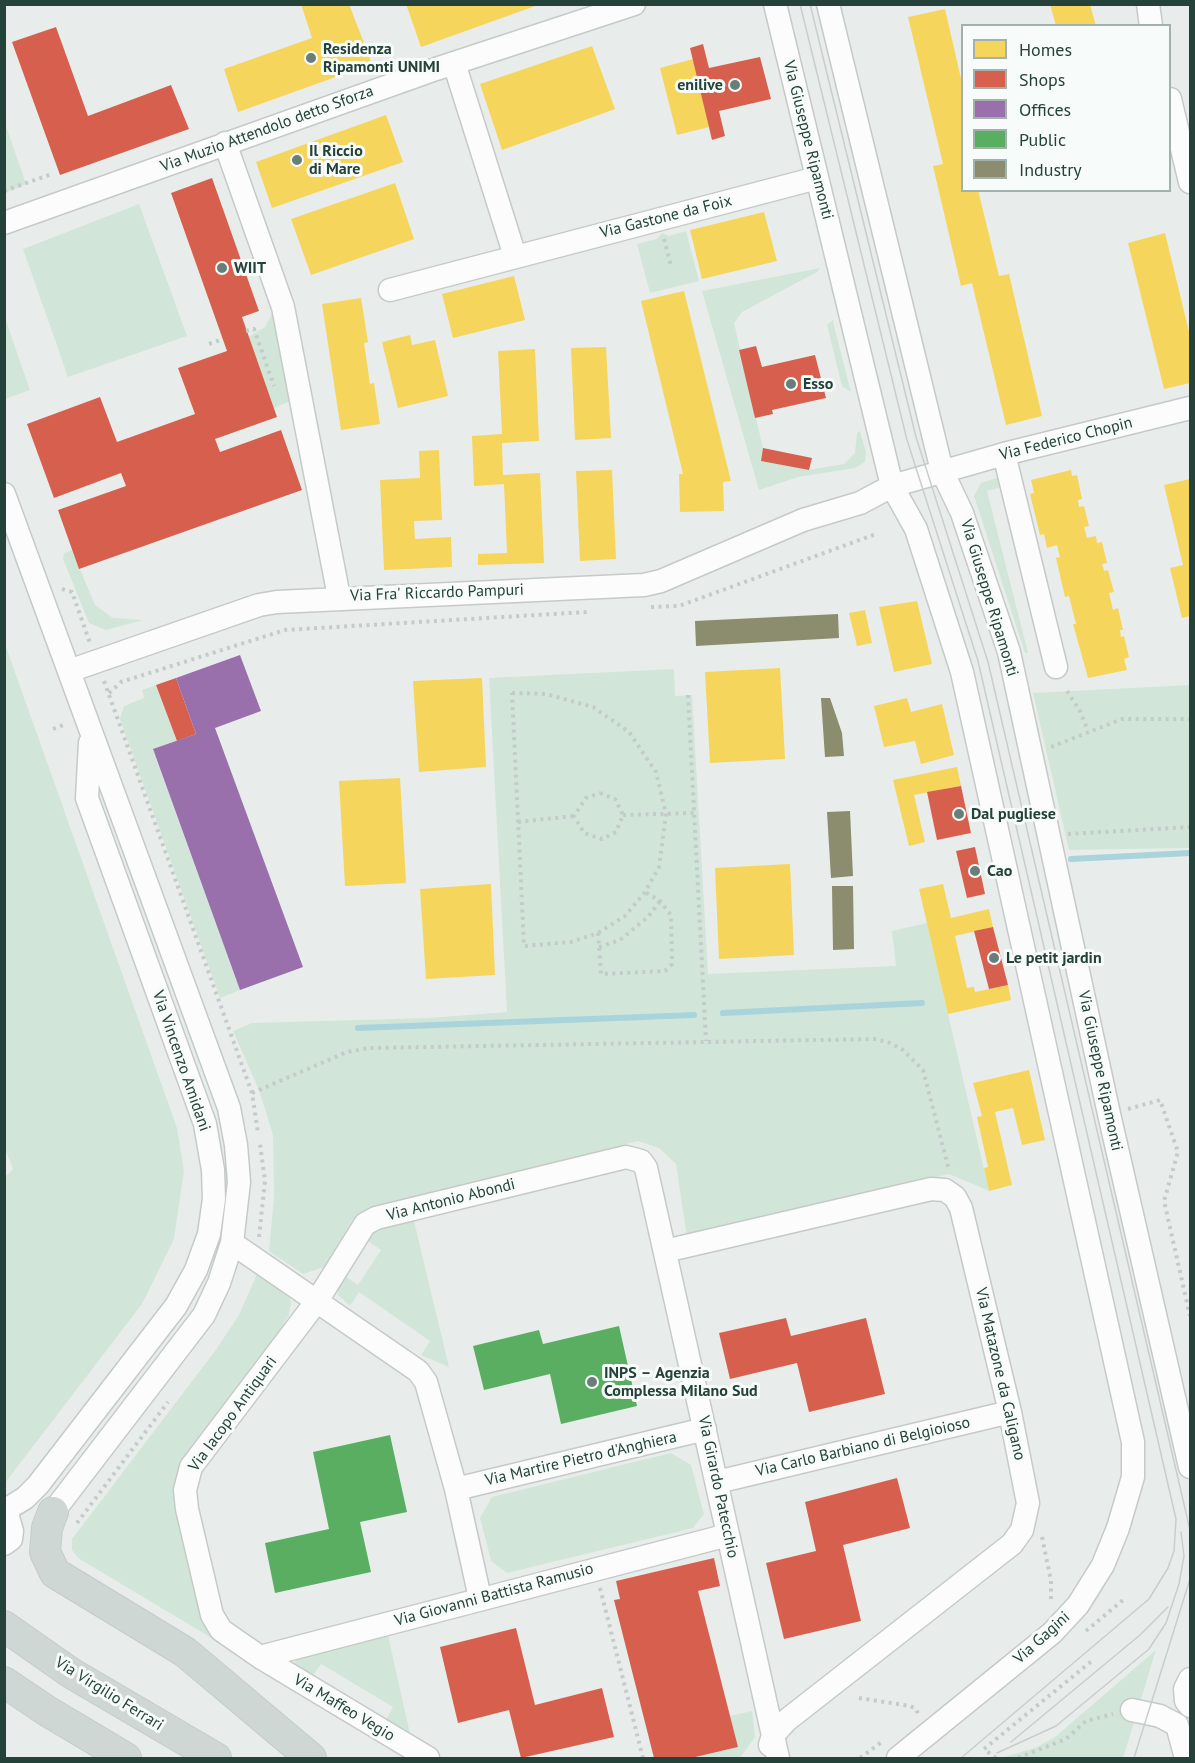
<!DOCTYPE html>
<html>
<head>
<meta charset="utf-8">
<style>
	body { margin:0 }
	#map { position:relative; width:1195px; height:1763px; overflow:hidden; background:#e8edeb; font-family:"PT Sans",sans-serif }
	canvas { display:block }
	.frame { position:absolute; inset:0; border:6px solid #24423a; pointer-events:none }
	.legend { position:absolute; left:961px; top:24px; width:210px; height:168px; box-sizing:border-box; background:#f7fbf9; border:2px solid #a3b1ad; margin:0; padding:8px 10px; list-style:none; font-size:18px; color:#24423a }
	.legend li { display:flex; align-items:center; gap:12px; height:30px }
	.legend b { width:30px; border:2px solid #a3b1ad }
</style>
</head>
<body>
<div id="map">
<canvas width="1195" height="1763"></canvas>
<div class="frame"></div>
<ul class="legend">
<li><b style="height:16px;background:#f6d55c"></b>Homes</li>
<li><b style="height:16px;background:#d6604d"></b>Shops</li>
<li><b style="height:16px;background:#9970ab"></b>Offices</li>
<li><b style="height:16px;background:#5aae61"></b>Public</li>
<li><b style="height:16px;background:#8c8c6e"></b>Industry</li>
</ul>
</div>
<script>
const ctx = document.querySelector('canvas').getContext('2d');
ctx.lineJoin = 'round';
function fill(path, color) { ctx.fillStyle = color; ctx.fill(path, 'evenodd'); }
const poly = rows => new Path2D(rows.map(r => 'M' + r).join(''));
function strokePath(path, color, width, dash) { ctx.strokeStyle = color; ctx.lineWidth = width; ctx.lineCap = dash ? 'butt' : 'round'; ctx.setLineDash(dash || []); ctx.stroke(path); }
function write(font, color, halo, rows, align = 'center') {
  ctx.font = font + ' "PT Sans",sans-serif'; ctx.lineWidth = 6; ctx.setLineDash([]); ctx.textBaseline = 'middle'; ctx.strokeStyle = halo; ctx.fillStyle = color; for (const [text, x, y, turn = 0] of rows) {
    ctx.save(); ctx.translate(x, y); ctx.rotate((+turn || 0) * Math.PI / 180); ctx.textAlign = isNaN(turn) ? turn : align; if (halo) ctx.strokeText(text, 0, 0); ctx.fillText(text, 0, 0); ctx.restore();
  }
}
fill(poly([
	[5,123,26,184,5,193,4,193],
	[139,204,187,336,68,377,23,249],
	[686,231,699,281,650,293,637,244,657,239,662,233,669,236],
	[820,268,817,272,742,312,734,323,763,448,761,460,809,470,844,464,855,453,857,433,860,431,866,452,865,462,855,468,798,477,759,490,702,291],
	[273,312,295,399,274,408,248,337,265,327],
	[5,318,30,390,5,399,4,399],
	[833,320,833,322,851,392,842,386,827,325],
	[1003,476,1005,486,987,491,1028,653,1025,653,974,496,981,483],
	[72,550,95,605,113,618,143,620,106,630,89,623,63,559,64,553],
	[5,644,177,1128,184,1171,174,1239,142,1304,5,1483,4,1178,13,1169,4,1146],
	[674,669,675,696,692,695,708,974,896,966,892,931,927,923,989,1191,949,1174,687,1237,676,1164,659,1148,638,1141,374,1209,353,1219,324,1267,303,1274,269,1251,274,1197,273,1135,259,1090,233,1031,252,1023,429,1018,507,1012,489,678],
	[156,685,177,741,153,750,240,990,220,998,120,719,124,706,144,698,142,690],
	[1190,685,1190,848,1069,850,1033,693],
	[416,1216,414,1221,449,1367,421,1355,430,1341,359,1292,350,1306,338,1295,338,1289,344,1275,358,1285,381,1250,366,1240,376,1227],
	[258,1272,289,1296,291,1302,289,1315,263,1357,186,1460,214,1636,220,1643,78,1558,72,1550,72,1539,215,1351,239,1315],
	[671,1453,691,1465,704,1514,693,1528,507,1573,491,1561,480,1518,492,1497],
	[388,1635,410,1734,385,1722,393,1707,321,1664,312,1677,294,1664,298,1657],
	[1156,1650,1123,1758,1001,1758,1035,1748,1055,1737],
	[752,1711,755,1737,740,1758,691,1758,737,1747,730,1716]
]), '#d1e6d8');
fill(poly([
	[301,4,349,4,372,64,238,112,224,69,312,38],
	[406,4,538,4,538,5,421,47],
	[1050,4,1090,4,1096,26,1056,26],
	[945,9,962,83,962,190,978,190,999,276,1009,274,1042,416,1006,425,972,283,961,286,933,166,943,164,908,17],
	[592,46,615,109,502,150,480,84],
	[693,59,709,127,677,135,660,68],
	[386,115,403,162,272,208,256,162],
	[395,183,414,239,311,275,291,219],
	[764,212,777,261,702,279,690,230],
	[1165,233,1190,336,1190,383,1164,389,1128,243],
	[514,276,525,320,453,338,442,294],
	[684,291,731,481,723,482,724,511,680,512,679,474,683,474,641,301],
	[361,298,368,342,364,343,370,384,374,383,380,424,341,430,322,304],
	[410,335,412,345,435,340,448,396,398,408,382,342],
	[606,347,611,438,575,440,571,348],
	[535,349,539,441,502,443,503,475,540,473,544,563,478,565,478,554,507,553,504,484,474,486,472,436,502,434,498,351],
	[439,450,442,520,414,521,415,539,451,537,452,567,384,570,380,480,420,478,419,451],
	[612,470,616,559,580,561,576,471],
	[1071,470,1072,476,1077,475,1082,499,1078,500,1079,507,1084,506,1089,526,1084,527,1087,538,1096,536,1097,543,1102,542,1107,563,1102,564,1104,571,1108,570,1114,592,1109,593,1113,610,1118,608,1123,630,1120,630,1121,637,1124,636,1129,657,1124,659,1127,670,1088,678,1073,624,1076,624,1069,596,1065,597,1056,558,1060,557,1057,545,1047,548,1044,534,1040,535,1030,494,1034,493,1031,480],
	[1190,479,1190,616,1182,618,1170,568,1183,565,1164,485],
	[917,601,932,664,894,672,879,607],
	[865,610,872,643,857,646,849,613],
	[780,668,785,759,710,763,705,672],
	[482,678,486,767,419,772,413,681],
	[907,698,911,712,942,704,954,755,921,764,915,741,884,747,874,706],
	[957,767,961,786,914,795,925,842,909,846,893,780],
	[400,778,406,883,345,886,339,781],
	[790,864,794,955,719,959,715,868],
	[491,884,495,975,426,979,420,889],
	[943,884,951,918,989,909,993,927,955,936,967,988,974,987,975,992,1008,985,1011,1000,948,1014,919,889],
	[1029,1070,1045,1140,1022,1145,1013,1108,995,1112,1012,1185,989,1191,984,1168,988,1167,977,1117,982,1116,973,1083]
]), '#f6d55c');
fill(poly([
	[56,27,88,116,171,85,189,129,60,175,12,42],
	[703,44,709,68,760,57,771,99,719,111,725,136,712,140,690,48],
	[212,178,259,311,242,317,277,417,215,439,220,452,281,430,302,490,79,569,58,510,126,486,121,473,54,498,27,424,100,397,117,442,195,414,178,368,227,351,171,193],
	[756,346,762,367,815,355,826,398,772,410,773,414,755,418,739,350],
	[763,448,812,458,809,470,761,461],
	[176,678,196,734,177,741,156,685],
	[961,786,971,833,937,840,927,792],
	[975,847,985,894,967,898,956,851],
	[993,927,1008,985,989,989,974,931],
	[786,1318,791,1336,866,1318,885,1394,809,1412,797,1363,730,1379,719,1333],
	[897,1478,910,1528,843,1545,861,1621,784,1639,766,1563,816,1551,805,1502],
	[714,1558,720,1586,698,1591,738,1747,691,1758,654,1758,614,1600,620,1599,616,1581],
	[516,1628,535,1705,602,1688,614,1737,521,1758,509,1710,458,1723,440,1647]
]), '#d6604d');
fill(poly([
	[240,655,261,711,215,728,303,967,240,990,153,749,196,734,176,678]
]), '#9970ab');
fill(poly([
	[619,1326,637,1406,561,1424,550,1374,484,1390,473,1346,539,1330,543,1344],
	[390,1435,407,1512,360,1522,371,1572,275,1593,265,1543,329,1529,313,1452]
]), '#5aae61');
fill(poly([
	[838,614,839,638,696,646,695,621],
	[821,698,830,698,842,733,844,756,825,757],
	[850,811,853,876,831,878,827,812],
	[832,886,853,886,854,949,833,950]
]), '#8c8c6e');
strokePath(poly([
	[1071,859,1190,853],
	[723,1013,922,1003],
	[358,1028,694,1015]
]), '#a9d4db', 6);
const minor = poly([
	[775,4,892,486,916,529,962,672,1133,1442,1133,1477,1118,1528,1103,1565,1078,1605,1052,1633,898,1758],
	[828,4,942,471,962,513,1009,652,1109,1114,1190,1467],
	[1148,4,1151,26],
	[454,63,515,256],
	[1170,99,1190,182],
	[225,143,283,307,339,597],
	[4,223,436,69,634,4],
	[390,290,817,178],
	[1004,454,1056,667],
	[4,494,229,1108,236,1145,239,1182,232,1243,219,1283,204,1315,53,1512],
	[69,671,259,605,277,602,644,585,661,581,803,520,860,503,892,486,1004,454,1190,408],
	[232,1243,418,1371,426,1382,456,1489,480,1598],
	[665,1251,931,1189,945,1190,955,1197,961,1208,1010,1412,1028,1503,1022,1530,1012,1544,787,1720,773,1735,770,1745],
	[717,1482,1010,1412],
	[456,1489,705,1429],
	[4,1511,25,1498,38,1485,176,1306,196,1270,209,1234,214,1199,213,1170,205,1124,87,798,90,743],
	[4,1544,11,1539,12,1531,6,1510],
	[260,1657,728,1535],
	[1190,1679,1185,1689,1186,1701,1190,1706],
	[1132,1710,1160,1716,1177,1725,1186,1758],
	[428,1758,260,1657,221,1630,212,1615,187,1509,185,1490,191,1467,317,1301,365,1224,376,1218,626,1157,641,1161,646,1168,778,1758]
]);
const major = poly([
	[53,1512,47,1528,45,1552,55,1573,185,1652,311,1758],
	[4,1626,71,1673,216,1758],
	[4,1682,47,1711,126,1758]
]);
strokePath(minor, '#c5cac8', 25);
strokePath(major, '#c3ccc9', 32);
strokePath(poly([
	[4,191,52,174],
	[664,239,671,266],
	[246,331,254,329,274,386],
	[209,344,223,339],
	[62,589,72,592,90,643],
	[651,607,679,606,876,534],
	[104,681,252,1093,258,1133],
	[1067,691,1080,711,1088,731],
	[109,693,121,682,285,630,587,612],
	[512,693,546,694,593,707,629,732,656,772,666,814,659,867,645,892,625,916,598,933,571,942,524,946,512,693],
	[688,695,706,1041],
	[53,729,66,724],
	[1051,747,1122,719,1190,719],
	[600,793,615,799,623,815,616,832,602,839,584,833,574,816,586,798,600,793],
	[623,815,695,813],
	[518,822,574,816],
	[1068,834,1190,827],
	[598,933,601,974,665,971,672,964,671,915,660,901,645,892],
	[599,947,620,940,648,917,660,901],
	[252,1093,347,1052,369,1048,875,1039,890,1043,903,1050,923,1070,949,1170],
	[1128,1109,1160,1100,1178,1152,1164,1201,1190,1316],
	[259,1237,265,1181,260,1144],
	[77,1523,168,1402],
	[1042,1537,1051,1581,1051,1600],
	[600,1588,643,1758],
	[1086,1631,1123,1600],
	[859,1698,910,1706,916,1709,918,1714],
	[860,1758,883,1741],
	[996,1758,984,1749,1093,1660],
	[1018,1758,1066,1739,1086,1721,1113,1714]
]), '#c3ccca', 4, [3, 4.5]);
strokePath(minor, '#fcfcfc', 22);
strokePath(major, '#cfd7d5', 30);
strokePath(poly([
	[800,4,907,440,978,661,1176,1519,1174,1551,1168,1568,1149,1599,961,1758],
	[810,4,916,437,988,662,1190,1530],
	[1011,1742,1140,1635,1168,1607],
	[997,1753,1056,1726,1149,1649,1166,1623,1179,1584,1184,1556,1181,1532],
	[1134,1758,1190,1579]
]), '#c9cdcc', 1.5);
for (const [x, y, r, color] of [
	[311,58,6,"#697e78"],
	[735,85,6,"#697e78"],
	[297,160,6,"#697e78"],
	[222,268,6,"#697e78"],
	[791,384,6,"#697e78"],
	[959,814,6,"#697e78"],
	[975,871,6,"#697e78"],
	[994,958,6,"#697e78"],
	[592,1382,6,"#697e78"]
]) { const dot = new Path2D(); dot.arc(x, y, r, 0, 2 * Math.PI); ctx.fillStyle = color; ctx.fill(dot); strokePath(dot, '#f7fbf9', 2); }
write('bold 16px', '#24423a', '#f7fbf9', [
	["Residenza",323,49],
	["Ripamonti UNIMI",323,67],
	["enilive",723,85,"right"],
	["Il Riccio",309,151],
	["di Mare",309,169],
	["WIIT",234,268],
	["Esso",803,384],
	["Dal pugliese",971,814],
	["Cao",987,871],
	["Le petit jardin",1006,958],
	["INPS – Agenzia",604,1373],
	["Complessa Milano Sud",604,1391]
], 'left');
write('16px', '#24423a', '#f7fbf9', [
	["Via Muzio Attendolo detto Sforza",267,129,-20],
	["Via Giuseppe Ripamonti",808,140,76],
	["Via Gastone da Foix",666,217,-14],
	["Via Federico Chopin",1066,439,-14],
	["Via Fra' Riccardo Pampuri",437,593,-2],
	["Via Giuseppe Ripamonti",989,598,73],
	["Via Vincenzo Amidani",181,1061,71],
	["Via Giuseppe Ripamonti",1100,1071,78],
	["Via Antonio Abondi",451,1200,-14],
	["Via Matazone da Caligano",1000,1374,77],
	["Via Iacopo Antiquari",233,1414,-54],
	["Via Carlo Barbiano di Belgioioso",863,1447,-13],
	["Via Martire Pietro d'Anghiera",581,1459,-13],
	["Via Girardo Patecchio",718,1487,78],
	["Via Giovanni Battista Ramusio",494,1595,-15],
	["Via Gagini",1042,1638,-42],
	["Via Virgilio Ferrari",109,1694,32],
	["Via Maffeo Vegio",344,1708,31]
]);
</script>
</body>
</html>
